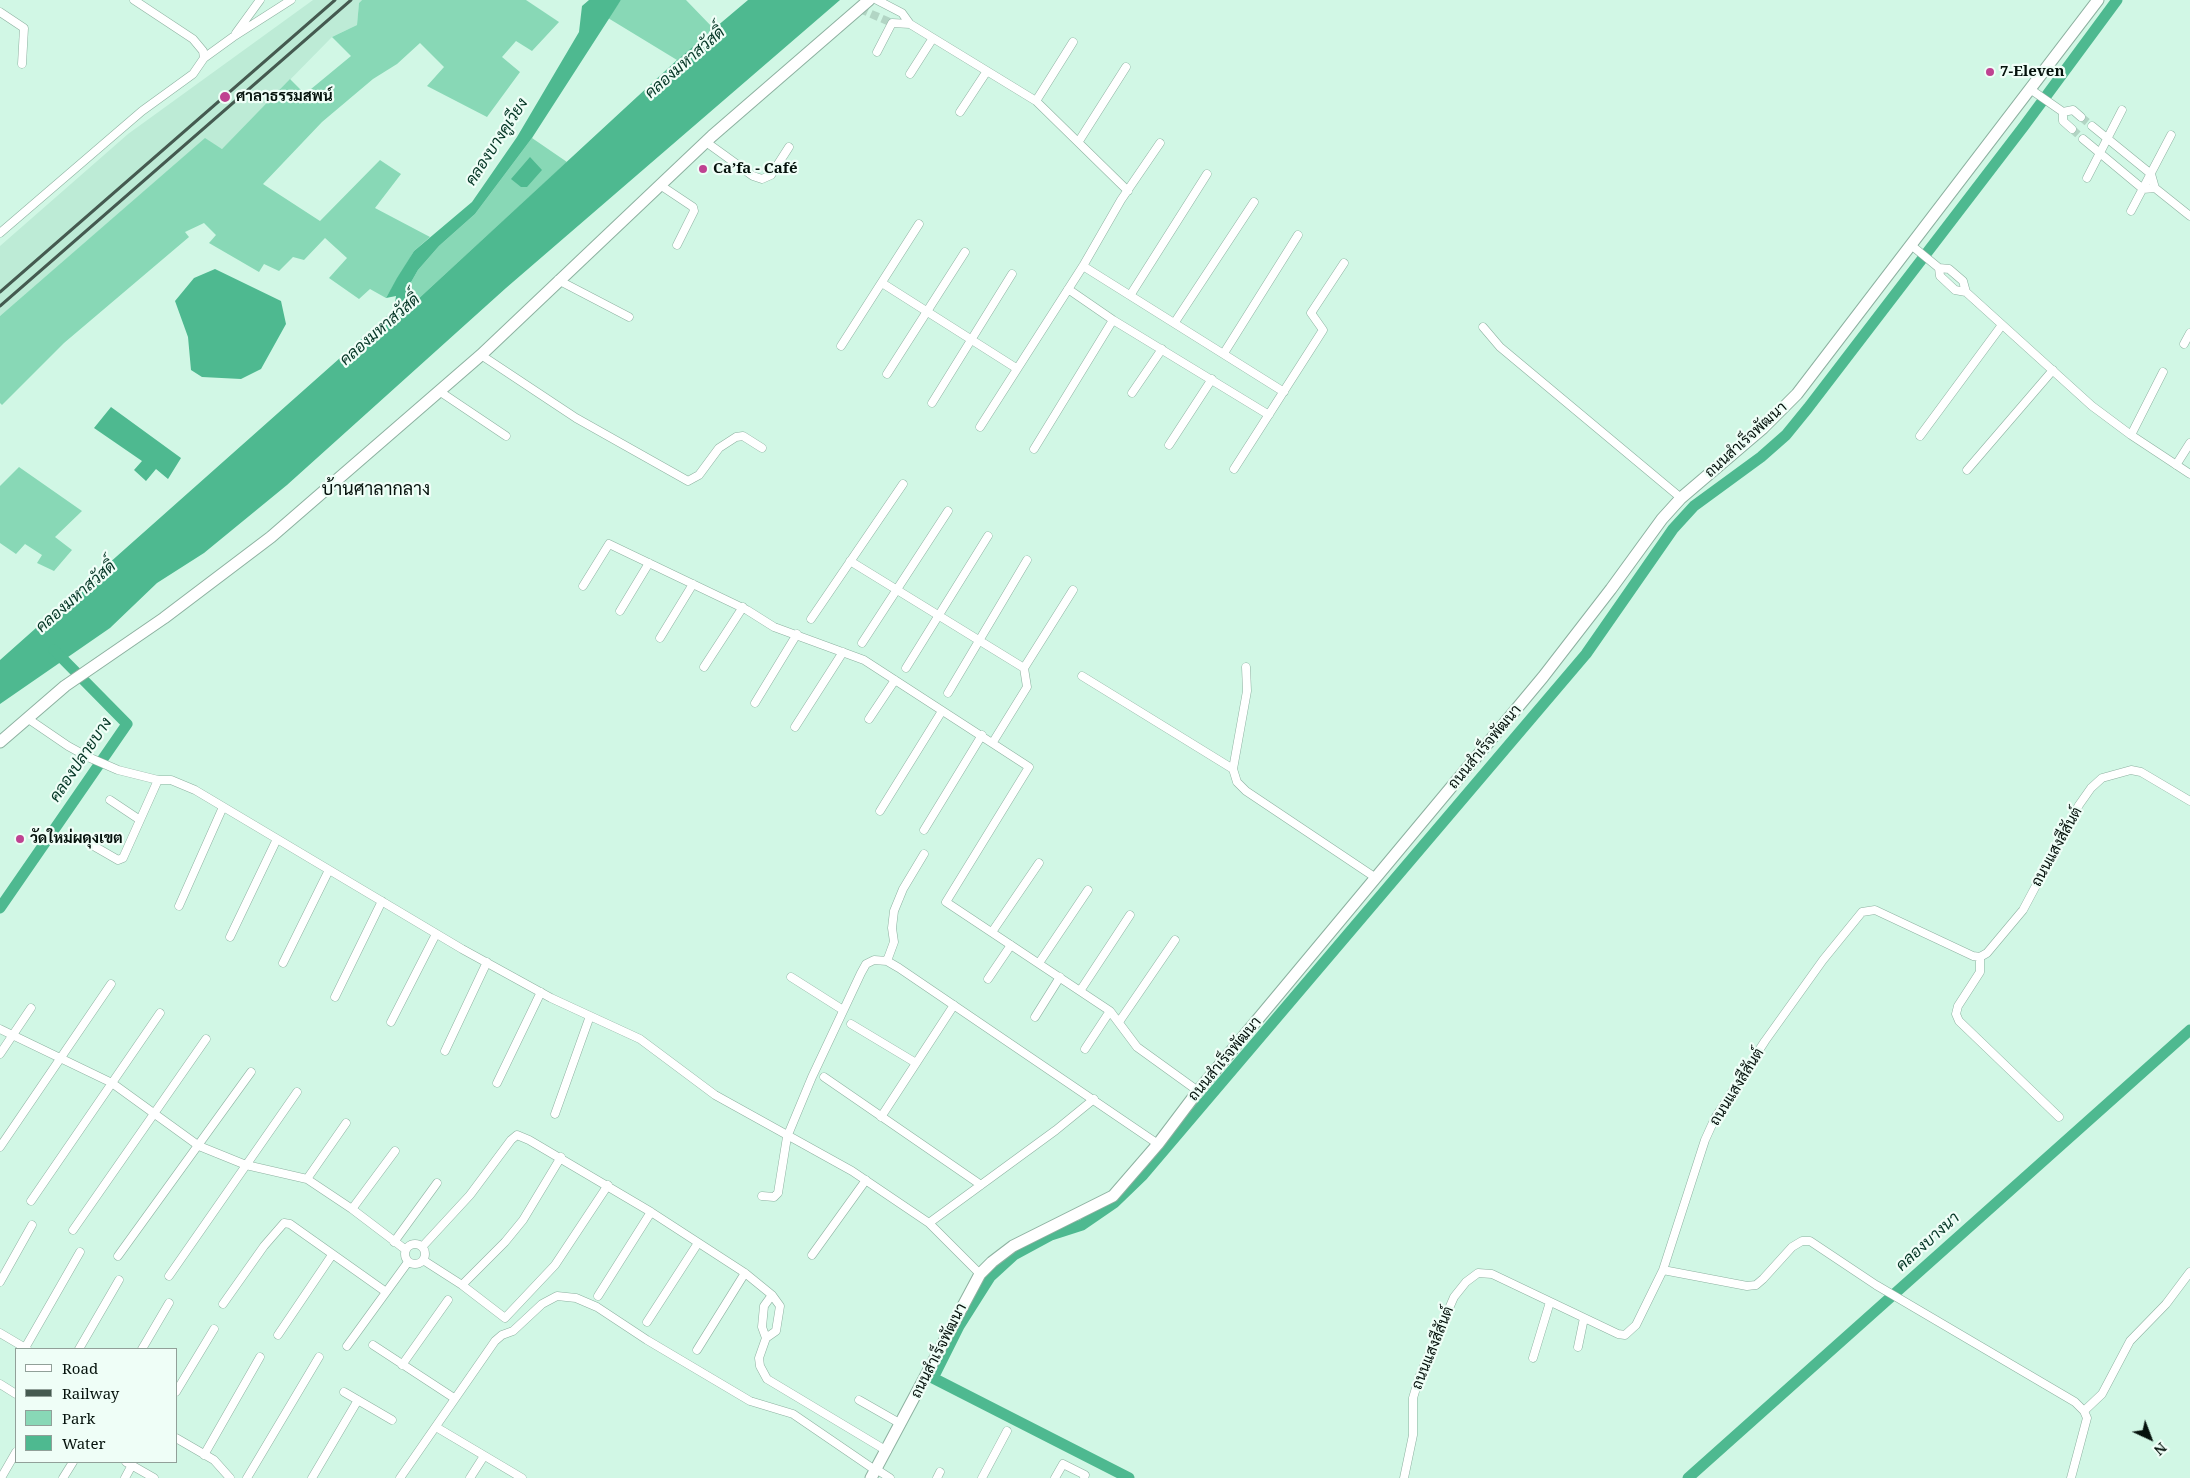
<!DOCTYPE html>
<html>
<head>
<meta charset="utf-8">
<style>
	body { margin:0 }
	#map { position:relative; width:2190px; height:1478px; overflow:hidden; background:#d1f7e5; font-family:"Noto Serif",serif }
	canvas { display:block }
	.legend { position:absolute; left:15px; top:1348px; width:162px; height:115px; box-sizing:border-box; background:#effef7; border:1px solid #91a099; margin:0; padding:6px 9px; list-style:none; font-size:15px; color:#05120c }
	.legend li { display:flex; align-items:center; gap:10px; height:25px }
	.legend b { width:25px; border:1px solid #91a099 }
	.north { position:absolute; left:2125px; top:1413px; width:50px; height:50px; -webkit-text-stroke:4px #effef7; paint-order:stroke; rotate:137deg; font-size:14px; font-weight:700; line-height:20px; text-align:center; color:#05120c }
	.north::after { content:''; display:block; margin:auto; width:18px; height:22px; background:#05120c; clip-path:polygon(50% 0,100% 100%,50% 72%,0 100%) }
</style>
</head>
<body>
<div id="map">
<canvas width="2190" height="1478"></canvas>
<ul class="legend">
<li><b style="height:6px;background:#fff"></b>Road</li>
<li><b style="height:6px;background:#455a50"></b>Railway</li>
<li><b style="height:14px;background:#88d8b6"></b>Park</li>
<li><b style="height:14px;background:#4eb990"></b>Water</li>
</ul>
<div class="north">N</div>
</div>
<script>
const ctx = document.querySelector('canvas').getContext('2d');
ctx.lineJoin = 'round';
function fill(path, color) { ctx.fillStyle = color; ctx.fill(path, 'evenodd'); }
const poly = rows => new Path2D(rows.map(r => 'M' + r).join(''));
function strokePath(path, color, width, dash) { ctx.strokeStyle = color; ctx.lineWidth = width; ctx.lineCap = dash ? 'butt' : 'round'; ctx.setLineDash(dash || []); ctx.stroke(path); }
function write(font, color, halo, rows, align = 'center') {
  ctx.font = font + ' "Noto Serif",Sarabun,serif'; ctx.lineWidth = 4.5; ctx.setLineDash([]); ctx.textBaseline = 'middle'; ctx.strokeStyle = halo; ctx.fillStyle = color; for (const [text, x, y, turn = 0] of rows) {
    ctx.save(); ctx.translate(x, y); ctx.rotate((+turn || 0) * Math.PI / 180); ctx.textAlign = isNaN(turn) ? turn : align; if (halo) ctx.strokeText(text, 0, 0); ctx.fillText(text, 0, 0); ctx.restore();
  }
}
fill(poly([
	[313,0,362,0,359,3,357,25,332,37,222,149,205,139,0,316,0,246,128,134]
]), '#bdebd6');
fill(poly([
	[362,0,526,0,559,22,532,51,516,41,502,57,520,72,487,117,427,86,444,67,420,43,397,64,373,79,322,122,263,184,320,221,380,160,401,174,375,208,430,237,414,251,386,298,370,289,359,299,329,278,347,258,325,238,304,260,293,257,279,271,264,264,259,272,209,243,216,235,204,223,185,232,189,237,64,343,2,405,0,403,0,316,205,138,222,149,290,79,305,94,351,56,332,37,357,25,359,3],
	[621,0,686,0,714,29,677,60,608,18],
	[532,138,567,162,416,301,410,284,418,270,439,246,475,214],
	[19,467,82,511,55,537,72,550,54,571,37,563,42,555,25,544,16,554,0,543,0,486]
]), '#88d8b6');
fill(poly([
	[589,0,621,0,532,138,475,214,439,246,418,270,410,284,416,301,677,60,748,0,840,0,506,288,287,485,204,553,157,583,110,628,0,704,0,660,394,310,396,296,386,298,397,278,414,251,472,202,517,137,579,32,582,6],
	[530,157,542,170,527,187,521,187,511,179],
	[215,269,281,301,286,324,261,369,241,379,202,377,191,370,188,337,175,301,194,278],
	[111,407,181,458,168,479,156,469,146,481,134,470,142,461,94,428]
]), '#4eb990');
strokePath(poly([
	[0,908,127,724,54,650],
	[1129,1478,933,1378,959,1326,990,1277,1014,1255,1051,1235,1082,1225,1114,1203,1143,1175,1586,654,1673,529,1694,506,1761,457,1786,435,1808,408,2024,126,2117,0],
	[1688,1478,2190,1030]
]), '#4eb990', 11);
strokePath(poly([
	[860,9,892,23],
	[2081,117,2092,126],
	[2072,129,2083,139]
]), '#b2d5c4', 8, [8, 4]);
const street = poly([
	[134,0,193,39,203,51,204,58],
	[877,0,902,13,910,24,1036,101,1128,191],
	[0,12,24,28,22,64],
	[236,33,260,0],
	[877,52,892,23,910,24],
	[910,74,933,38],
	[2030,89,2063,112,2063,121,2072,129],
	[1036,101,1073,42],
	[960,112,987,71],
	[2063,112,2073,110,2081,117],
	[2092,126,2151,174,2155,188,2190,216],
	[2083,139,2143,189,2155,188],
	[1079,141,1126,67],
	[706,142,753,176,762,179,771,175,789,147],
	[2087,178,2122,110],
	[660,185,693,207,694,211,677,245],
	[2131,211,2171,135],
	[0,233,142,111,193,74,204,58,233,37,291,0],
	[1911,245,1939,268,1949,269,1963,281,1966,292,2092,406,2131,435,2190,474],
	[1083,266,1284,392],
	[1939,268,1940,276,1955,290,1966,292],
	[558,280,629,317],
	[882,283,1016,368],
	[1068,289,1113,320,1269,415],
	[1131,294,1207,174],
	[1175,322,1254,202],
	[1483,327,1500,347,1681,498],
	[2184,344,2190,333],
	[841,346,919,224],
	[1224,353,1298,235],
	[481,355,576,418,688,481,699,475,719,448,736,437,743,436,762,448],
	[887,374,965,252],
	[439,391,506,436],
	[1132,393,1162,349],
	[932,403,1012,274],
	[980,427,1083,266,1121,200,1160,143],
	[2131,435,2163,372],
	[1920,436,2002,325],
	[1169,445,1212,379],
	[1034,449,1113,320],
	[2176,465,2190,443],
	[1234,469,1323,330,1311,313,1344,263],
	[1967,470,2053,370],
	[850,561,1024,668,1027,687,993,742],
	[583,586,609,544,747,610,774,627,864,660,1029,767,946,902,1110,1011,1137,1047,1198,1091],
	[620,611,649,563],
	[811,619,903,484],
	[660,638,693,584],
	[862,643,948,511],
	[704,667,743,607],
	[906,668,988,536],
	[1024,668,1073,590],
	[1082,676,1233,769,1237,782,1246,791,1376,878],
	[948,693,1027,560],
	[755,703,797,634],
	[27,718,68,746,88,757,118,770,158,780,171,780,195,790,462,949,551,998,640,1039,715,1095,852,1171,929,1223,980,1274],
	[869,719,895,680],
	[795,727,843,652],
	[1233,769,1247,691,1246,667],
	[110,800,140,820],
	[880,811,942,711],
	[924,830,982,735],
	[92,845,118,860,123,858,158,780],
	[179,906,223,807],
	[992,932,1039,863],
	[230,937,277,839],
	[1980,957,1980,972,1958,1006,1956,1014,1959,1021,2059,1117],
	[887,961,894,942,892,928,894,911,903,889,924,854],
	[283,963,329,870],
	[1039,963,1088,890],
	[791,977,843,1010],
	[988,979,1011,945],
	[1080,991,1130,915],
	[335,997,382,901],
	[1035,1017,1060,977],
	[391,1022,436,934],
	[1119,1022,1175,940],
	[851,1024,916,1063],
	[0,1029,112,1083,199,1146,246,1165,307,1179,352,1209,406,1250],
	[1085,1049,1110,1011],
	[445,1051,487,962],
	[0,1054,31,1008],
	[824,1077,981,1185],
	[497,1083,541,992],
	[555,1114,590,1016],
	[881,1117,954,1005],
	[0,1147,111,984],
	[307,1179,346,1123],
	[762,1196,774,1197,778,1193,787,1137,812,1077,861,973,866,964,874,960,887,961,899,968,1158,1144],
	[31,1201,160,1013],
	[352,1209,395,1151],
	[929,1223,1056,1130,1094,1099],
	[73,1230,206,1039],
	[394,1242,437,1183],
	'405 1254a10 10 0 1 1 20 0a10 10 0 1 1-20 0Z',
	[422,1247,470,1195,511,1140,517,1135,529,1140,651,1212,745,1273,772,1295,780,1306,776,1331,766,1338,759,1358,760,1366,767,1379,887,1451],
	[812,1255,866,1180],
	[118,1256,251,1072],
	[423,1260,462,1285,505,1318,555,1265,608,1185],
	[1663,1270,1747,1286,1756,1285,1763,1279,1792,1247,1802,1241,1810,1241,1876,1285,2075,1402,2084,1411,2087,1418,2071,1478],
	[169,1276,297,1092],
	[0,1282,32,1225],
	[462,1285,505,1242,523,1220,561,1157],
	[598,1296,651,1212],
	[223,1304,264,1246,284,1223,290,1224,386,1292],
	[647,1322,698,1243],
	[0,1333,27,1349],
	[278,1335,332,1255],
	[766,1338,762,1327,764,1306,772,1295],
	[373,1345,454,1398],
	[347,1346,408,1262],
	[1578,1347,1584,1318],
	[25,1348,80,1252],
	[79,1349,119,1280],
	[142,1349,169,1303],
	[697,1350,745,1273],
	[1533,1358,1550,1302],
	[402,1365,448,1300],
	[0,1384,16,1394],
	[176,1392,214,1329],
	[344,1392,392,1420],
	[859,1400,901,1424],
	[2084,1411,2102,1394,2130,1341,2166,1304,2190,1272],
	[436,1427,522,1478],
	[176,1438,214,1460,230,1478],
	[204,1455,260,1357],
	[126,1462,154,1478],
	[876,1469,890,1478],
	[1,1478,16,1452],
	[63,1478,73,1462],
	[125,1478,132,1465],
	[247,1478,319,1357],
	[312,1478,358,1400],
	[400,1478,495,1341,502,1335,513,1331,542,1304,557,1296,576,1298,597,1307,647,1340,750,1401,793,1414,875,1470],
	[470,1478,484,1456],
	[937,1478,940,1472],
	[982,1478,1007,1431],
	[1055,1478,1063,1464,1085,1475,1084,1478],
	[1404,1478,1413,1435,1413,1398,1420,1375,1454,1297,1466,1282,1478,1273,1492,1274,1618,1334,1625,1335,1636,1325,1663,1270,1705,1140,1715,1118,1765,1041,1823,960,1862,912,1875,910,1973,956,1980,957,1987,953,2023,910,2079,805,2091,788,2102,778,2131,770,2141,772,2190,801]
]);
const secondary = poly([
	[0,742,65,686,164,618,271,537,481,355,712,136,869,0],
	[871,1478,980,1274,992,1262,1013,1246,1113,1196,1158,1144,1198,1091,1543,677,1611,589,1662,519,1681,498,1763,428,1797,394,2098,0]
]);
strokePath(street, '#8db1a0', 9);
strokePath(secondary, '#8db1a0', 13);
strokePath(street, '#fff', 8);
strokePath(secondary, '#fff', 11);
strokePath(poly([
	[0,292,335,0],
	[0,306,351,0]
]), '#455a50', 3);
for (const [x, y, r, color] of [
	[1990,72,5,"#bf4291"],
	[225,97,6,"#bf4291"],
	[703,169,5,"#bf4291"],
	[20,839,5,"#bf4291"]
]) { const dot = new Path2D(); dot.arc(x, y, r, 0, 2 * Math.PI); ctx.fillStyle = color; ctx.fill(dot); strokePath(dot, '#effef7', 2); }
write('bold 15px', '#05120c', '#effef7', [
	["7-Eleven",2000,72],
	["ศาลาธรรมสพน์",236,97],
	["Ca’fa - Café",713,169],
	["วัดใหม่ผดุงเขต",30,839]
], 'left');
write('15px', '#05120c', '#effef7', [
	["ถนนสำเร็จพัฒนา",1746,440,-42],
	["ถนนสำเร็จพัฒนา",1485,747,-50],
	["ถนนแสงสีสันต์",2057,847,-61],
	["ถนนสำเร็จพัฒนา",1225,1059,-50],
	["ถนนแสงสีสันต์",1737,1087,-58],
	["ถนนแสงสีสันต์",1433,1348,-68],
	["ถนนสำเร็จพัฒนา",939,1351,-63]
]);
write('italic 16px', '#033524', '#effef7', [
	["คลองมหาสวัสดิ์",685,63,-41],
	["คลองบางคูเวียง",497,142,-57],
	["คลองมหาสวัสดิ์",380,330,-41],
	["คลองมหาสวัสดิ์",76,597,-41],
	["คลองปลายบาง",81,760,-56],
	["คลองบางนา",1928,1242,-42]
]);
write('18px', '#05120c', '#effef7', [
	["บ้านศาลากลาง",376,490]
]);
</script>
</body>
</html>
